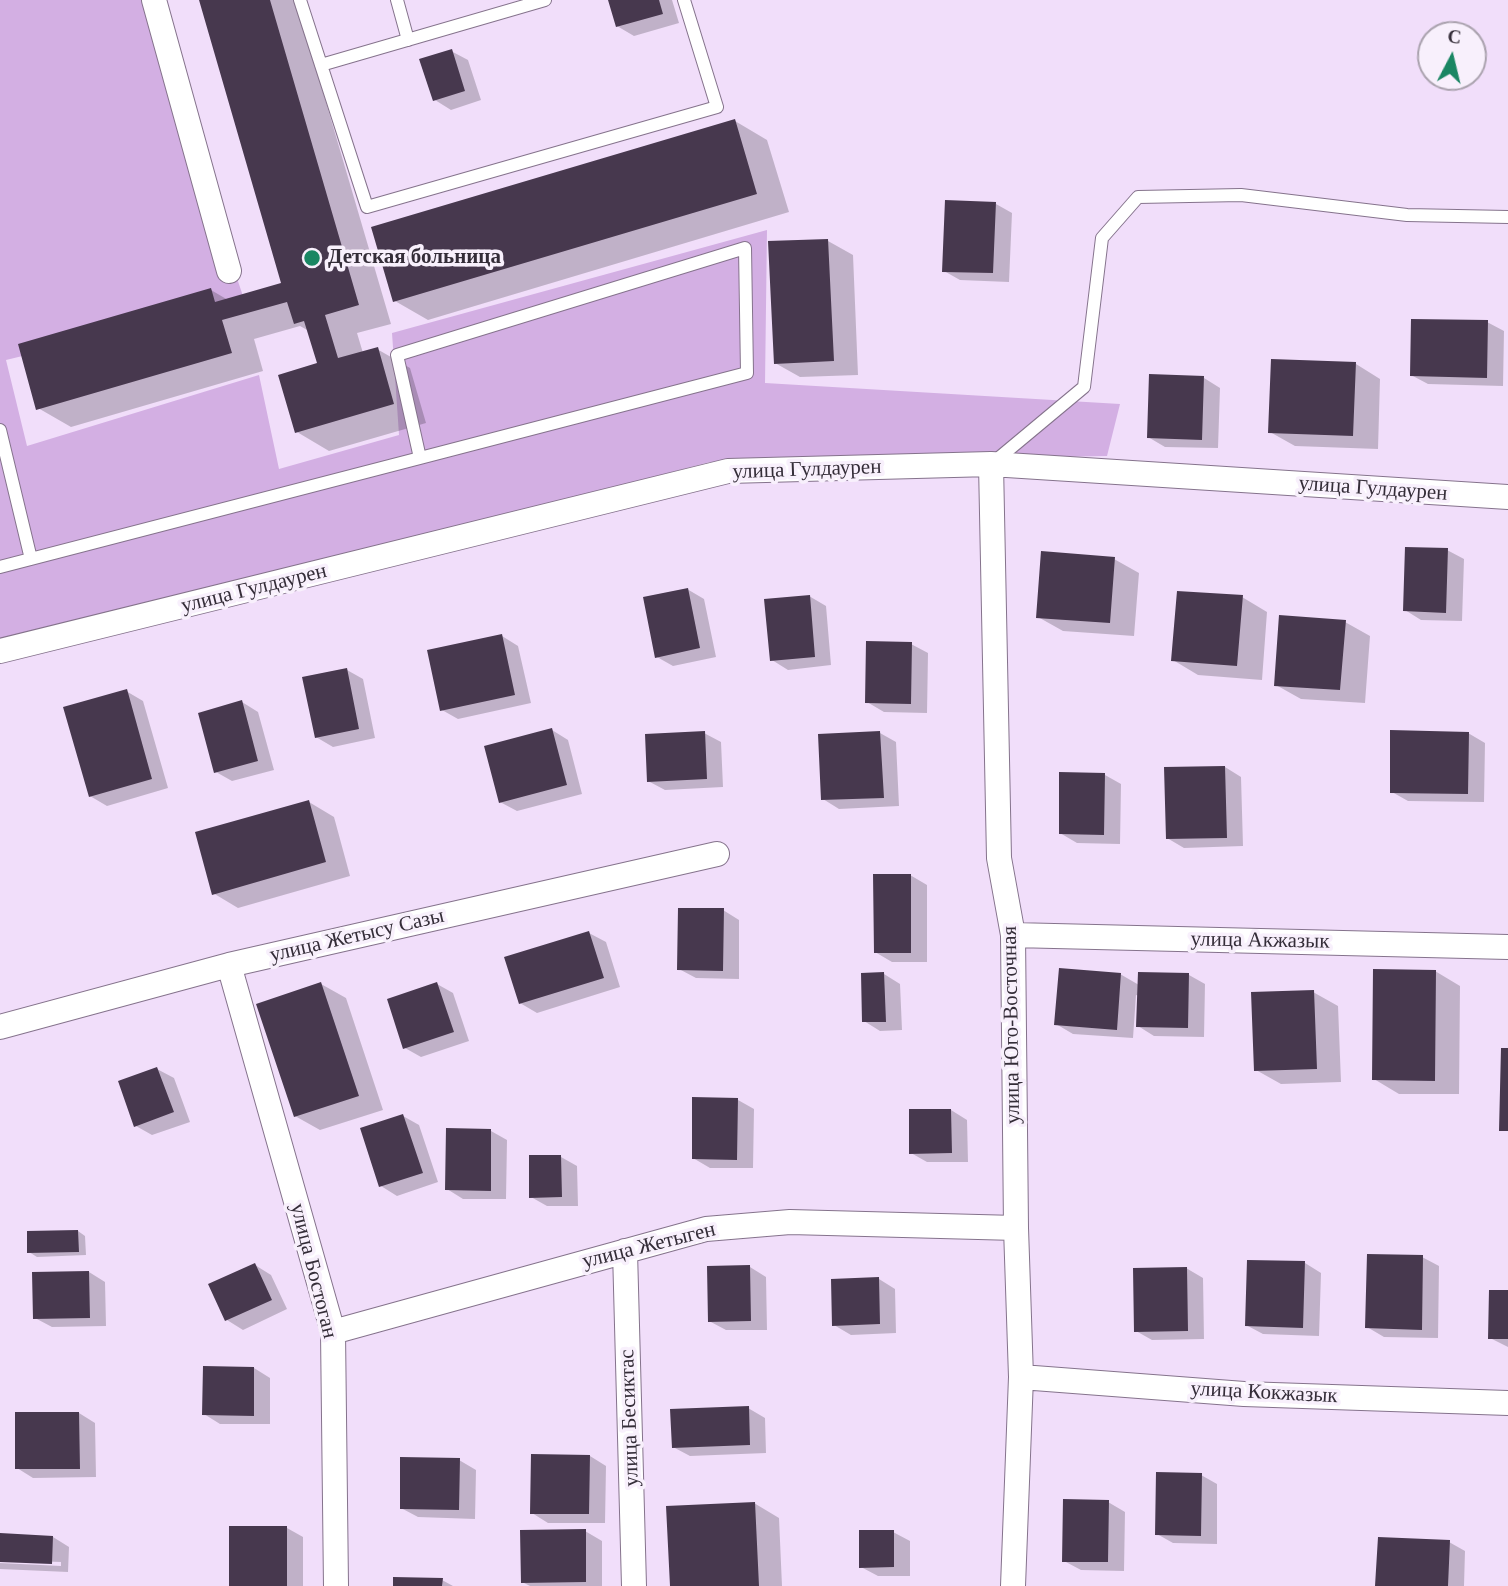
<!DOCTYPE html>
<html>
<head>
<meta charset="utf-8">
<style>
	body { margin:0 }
	#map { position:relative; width:1508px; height:1586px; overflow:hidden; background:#f1defa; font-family:Georgia,serif }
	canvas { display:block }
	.north { position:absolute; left:1417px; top:21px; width:70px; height:70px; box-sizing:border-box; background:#f8f0fc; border:2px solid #aaa2ae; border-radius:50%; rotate:7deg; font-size:19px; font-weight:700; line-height:28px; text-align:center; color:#342d38 }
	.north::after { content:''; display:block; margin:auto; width:24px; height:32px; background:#1a8663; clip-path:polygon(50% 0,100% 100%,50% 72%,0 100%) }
</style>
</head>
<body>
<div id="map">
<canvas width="1508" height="1586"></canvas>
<div class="north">С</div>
</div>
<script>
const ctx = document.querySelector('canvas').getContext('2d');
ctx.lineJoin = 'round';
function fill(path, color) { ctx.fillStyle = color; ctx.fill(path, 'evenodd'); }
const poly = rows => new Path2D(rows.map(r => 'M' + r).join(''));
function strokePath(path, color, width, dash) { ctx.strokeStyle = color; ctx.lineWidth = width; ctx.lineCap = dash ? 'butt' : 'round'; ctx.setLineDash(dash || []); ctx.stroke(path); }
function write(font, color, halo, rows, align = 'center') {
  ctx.font = font + ' Georgia,serif'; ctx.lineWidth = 7; ctx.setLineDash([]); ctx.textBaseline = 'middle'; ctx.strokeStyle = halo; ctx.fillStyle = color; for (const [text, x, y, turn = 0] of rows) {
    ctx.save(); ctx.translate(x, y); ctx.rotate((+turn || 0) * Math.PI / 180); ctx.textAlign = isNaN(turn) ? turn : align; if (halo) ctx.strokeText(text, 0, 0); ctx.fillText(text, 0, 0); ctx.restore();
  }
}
fill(poly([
	[0,0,143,0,245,302,6,360,27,446,259,375,279,469,399,435,392,333,767,230,765,383,1120,404,1107,456,710,462,244,584,0,642]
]), '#d3afe3');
fill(poly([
	[201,0,296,0,391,324,357,333,363,353,377,349,410,368,426,423,329,451,297,432,319,365,309,331,300,326,254,339,263,371,71,427,38,408,211,290,228,300,284,284],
	[610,0,672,0,679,23,634,36,617,26],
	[451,51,468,60,481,100,451,110,435,100],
	[735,121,767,140,789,212,428,320,395,301],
	[996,204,1012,213,1009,282,960,280,944,271],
	[828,241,853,255,858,375,800,377,775,363],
	[1487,322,1504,331,1503,386,1428,384,1411,375],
	[1356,364,1380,379,1378,449,1295,446,1270,432],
	[1204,378,1220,388,1218,448,1165,447,1148,437],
	[1447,550,1464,559,1462,621,1421,620,1405,610],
	[1114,559,1139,573,1134,636,1063,631,1038,617],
	[687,589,704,599,716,657,673,666,657,657],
	[809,596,826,606,831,665,788,670,772,660],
	[1242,597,1267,612,1262,680,1198,675,1173,660],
	[1345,622,1370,636,1365,703,1301,699,1276,685],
	[502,636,518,646,531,703,458,719,442,710],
	[911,644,928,653,927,713,884,712,867,702],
	[347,670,363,679,375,738,333,747,316,737],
	[126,691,143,701,168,788,107,806,90,796],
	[242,702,258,712,274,770,232,781,216,772],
	[552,730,568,740,582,794,517,811,500,802],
	[704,733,721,742,723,787,665,790,648,781],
	[880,733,896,742,899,806,839,809,823,799],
	[1468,733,1485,743,1484,802,1408,801,1392,792],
	[1225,767,1241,777,1243,846,1184,848,1167,838],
	[1105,775,1121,784,1120,844,1077,843,1060,833],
	[309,802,334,817,350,876,238,908,213,893],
	[910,875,927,885,927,962,892,962,875,952],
	[723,910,739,920,739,979,696,978,679,969],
	[589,933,606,942,620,987,537,1013,520,1003],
	[1435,971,1460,986,1459,1094,1399,1094,1374,1079],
	[884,974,900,984,902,1030,880,1031,864,1021],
	[1120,974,1139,985,1139,974,1189,975,1205,984,1204,1037,1154,1036,1138,1026,1139,996,1136,995,1133,1038,1073,1034,1056,1024],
	[321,984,346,998,383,1110,320,1130,295,1116],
	[437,984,453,993,469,1041,421,1057,405,1048],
	[1313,992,1338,1006,1341,1082,1281,1084,1256,1070],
	[157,1069,174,1078,190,1122,152,1135,136,1126],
	[738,1100,754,1109,753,1168,710,1168,693,1158],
	[951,1110,967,1120,968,1162,927,1162,911,1153],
	[403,1116,419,1125,438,1182,397,1196,381,1186],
	[491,1131,507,1140,506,1199,463,1199,447,1189],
	[561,1157,577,1166,578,1206,547,1206,531,1197],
	[78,1231,85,1236,86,1255,37,1257,29,1252],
	[1422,1257,1439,1266,1438,1338,1384,1337,1367,1327],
	[1305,1263,1321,1273,1319,1336,1263,1334,1246,1325],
	[255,1265,271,1275,287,1309,243,1330,227,1320],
	[750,1267,766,1277,767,1330,726,1330,709,1321],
	[1186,1268,1203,1278,1204,1339,1152,1340,1136,1331],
	[89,1272,105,1282,106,1326,52,1327,35,1318],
	[879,1279,895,1289,896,1333,851,1335,834,1325],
	[1508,1292,1508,1347,1490,1338],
	[254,1368,270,1378,270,1424,220,1424,204,1414],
	[748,1408,765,1418,766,1453,690,1456,673,1447],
	[79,1413,95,1423,96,1477,33,1478,17,1468],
	[590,1456,606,1466,605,1523,548,1523,532,1513],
	[459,1460,476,1470,475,1519,418,1517,401,1508],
	[1201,1475,1217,1484,1217,1544,1173,1543,1157,1534],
	[1108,1502,1125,1512,1124,1571,1081,1570,1064,1561],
	[754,1503,779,1518,782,1586,671,1586],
	[287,1528,303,1537,303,1586,231,1586],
	[585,1531,602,1541,602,1586,530,1586,522,1582],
	[893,1532,910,1541,910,1576,878,1576,861,1567],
	[0,1535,53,1537,69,1547,68,1572,0,1569,0,1563,61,1566,61,1562,0,1560],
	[1449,1542,1465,1551,1464,1586,1377,1586],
	[442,1580,453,1586,395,1586]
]), '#0003');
fill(poly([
	[199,0,270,0,359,305,325,315,338,358,378,347,394,404,295,433,278,375,317,363,304,321,294,324,287,302,222,320,232,353,36,410,18,344,211,288,215,302,281,283],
	[608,0,659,0,663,14,616,27],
	[452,49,465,91,433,101,419,59],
	[735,119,757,194,393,302,371,227],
	[945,200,996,202,993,273,942,272],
	[828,239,834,361,774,364,768,241],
	[1411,319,1488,320,1487,378,1410,376],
	[1271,359,1356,362,1353,436,1268,433],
	[1149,374,1204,376,1202,440,1147,438],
	[1405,547,1448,548,1446,613,1403,611],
	[1041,551,1115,557,1110,623,1036,618],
	[688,588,700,648,655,658,643,597],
	[1177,591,1243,595,1237,666,1171,661],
	[810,595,815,657,770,661,764,599],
	[1279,615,1346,620,1340,690,1274,686],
	[502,634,515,695,440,711,427,650],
	[866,641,912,642,911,704,865,703],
	[347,668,359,729,315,738,302,677],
	[127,689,152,779,89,797,63,707],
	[242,700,258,761,214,773,198,713],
	[552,728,567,785,499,803,484,746],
	[1390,730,1469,732,1468,794,1390,793],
	[705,731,707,779,647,782,645,734],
	[880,731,884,798,821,800,818,734],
	[1225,766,1227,838,1166,839,1164,767],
	[1059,772,1105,773,1104,835,1059,834],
	[309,800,326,862,212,895,195,832],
	[873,874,911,874,911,953,874,953],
	[678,908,724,908,723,971,677,970],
	[589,931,604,978,519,1004,504,957],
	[1059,968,1121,973,1117,1030,1054,1025],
	[1373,969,1436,970,1435,1081,1372,1080],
	[884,972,886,1022,862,1022,861,973],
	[1138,972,1189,973,1188,1028,1136,1027],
	[321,982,359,1096,294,1117,256,1004],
	[437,982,454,1032,403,1049,387,999],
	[1314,990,1317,1069,1254,1071,1251,992],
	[1501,1048,1508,1048,1508,1131,1499,1131],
	[157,1067,174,1112,134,1127,118,1081],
	[692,1097,738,1098,737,1160,692,1159],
	[909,1109,951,1109,952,1153,909,1154],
	[403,1114,423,1173,379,1187,360,1128],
	[446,1128,491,1129,491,1191,445,1190],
	[529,1155,561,1155,562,1197,529,1198],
	[78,1230,79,1252,27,1253,27,1231],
	[1367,1254,1423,1255,1422,1330,1365,1328],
	[1247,1260,1305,1261,1303,1328,1245,1326],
	[255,1263,272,1300,225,1321,208,1284],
	[750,1265,751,1321,708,1322,707,1266],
	[1187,1267,1188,1331,1134,1332,1133,1268],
	[89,1271,90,1318,33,1319,32,1272],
	[879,1277,880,1324,832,1326,831,1279],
	[1489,1290,1508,1290,1508,1339,1488,1339],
	[203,1366,254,1367,254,1416,202,1415],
	[749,1406,750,1445,672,1448,670,1409],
	[15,1412,79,1412,80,1469,15,1469],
	[531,1454,590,1455,589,1514,530,1514],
	[400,1457,460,1458,459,1510,400,1509],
	[1156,1472,1202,1473,1201,1536,1155,1535],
	[1063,1499,1109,1500,1108,1562,1062,1562],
	[755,1502,759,1586,670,1586,666,1506],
	[229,1526,287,1526,287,1586,229,1586],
	[586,1529,586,1582,521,1583,520,1530],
	[859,1530,894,1530,894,1567,859,1568],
	[0,1533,53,1536,52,1564,0,1562],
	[1378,1537,1450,1540,1448,1586,1375,1586],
	[393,1577,443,1578,442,1586,393,1586]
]), '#47384e');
const service = poly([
	[300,0,367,207,717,107,684,0],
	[397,0,408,40],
	[321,65,545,0],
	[0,430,31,559],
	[994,462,1084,387,1102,238,1138,197,1241,195,1407,215,1508,217],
	[0,567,420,458,747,373,745,248,397,355,420,458]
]);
const minor = poly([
	[154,0,229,271],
	[991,464,999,858,1013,935,1016,1228,1021,1377,1013,1586],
	[0,651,728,471,991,464,1508,497],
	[1013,935,1508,947],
	[229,965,333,1332,336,1586],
	[0,1027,229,965,717,854],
	[625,1251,634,1586],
	[333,1332,706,1229,790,1222,1016,1228],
	[1021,1377,1244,1394,1508,1403]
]);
strokePath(service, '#85738c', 14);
strokePath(minor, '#85738c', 26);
strokePath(service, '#fff', 12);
strokePath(minor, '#fff', 24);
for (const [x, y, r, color] of [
	[312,258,9,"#1a8663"]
]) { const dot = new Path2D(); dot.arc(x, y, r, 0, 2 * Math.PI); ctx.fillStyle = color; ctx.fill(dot); strokePath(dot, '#f8f0fc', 2.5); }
write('bold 21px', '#342d38', '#f8f0fc', [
	["Детская больница",328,258]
], 'left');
write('21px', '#342d38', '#f8f0fc', [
	["улица Гулдаурен",807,470,-2],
	["улица Гулдаурен",1373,489,4],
	["улица Гулдаурен",254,589,-14],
	["улица Жетысу Сазы",357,936,-13],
	["улица Акжазык",1260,941,1],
	["улица Юго-Восточная",1012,1025,-91],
	["улица Жетыген",649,1246,-14],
	["улица Бостоган",313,1271,76],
	["улица Кокжазык",1264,1393,3],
	["улица Бесиктас",630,1418,-92]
]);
</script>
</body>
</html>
